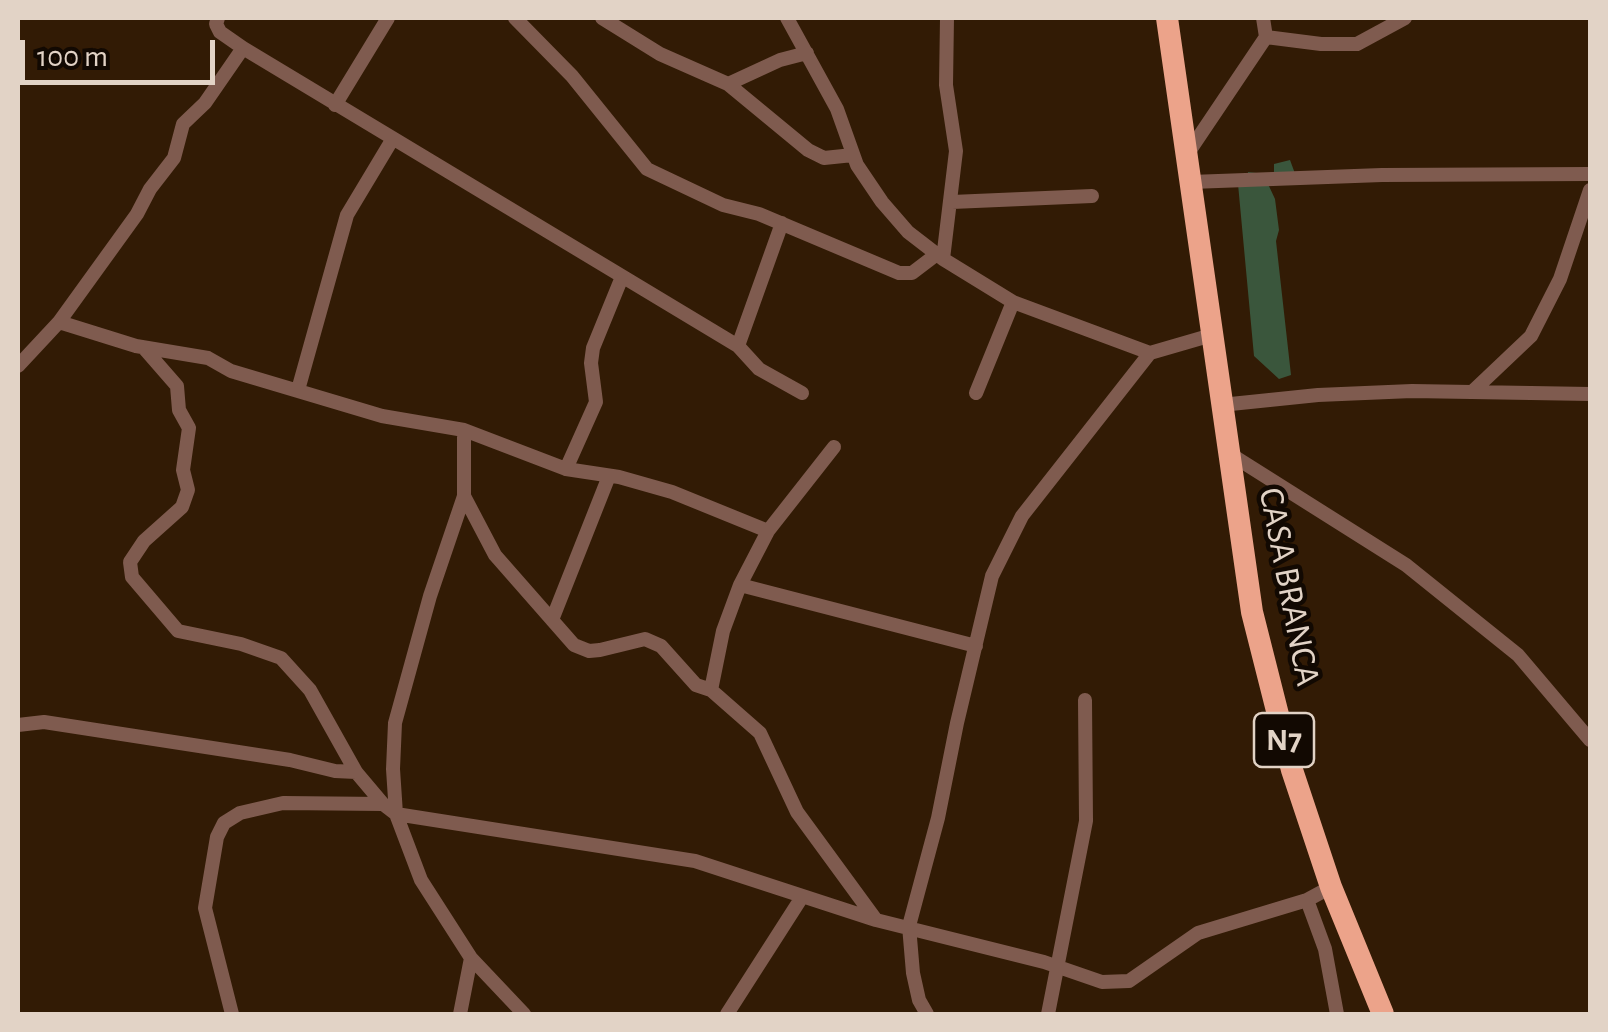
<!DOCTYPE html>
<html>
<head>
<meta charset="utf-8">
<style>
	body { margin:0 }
	#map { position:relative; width:1608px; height:1032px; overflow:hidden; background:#321b05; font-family:"Alegreya Sans",sans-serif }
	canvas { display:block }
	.frame { position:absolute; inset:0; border:20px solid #e2d3c6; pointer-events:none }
	.scale { position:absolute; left:20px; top:40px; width:195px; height:45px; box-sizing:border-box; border:5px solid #e2d3c6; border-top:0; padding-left:12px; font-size:30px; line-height:35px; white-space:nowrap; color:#e2d3c6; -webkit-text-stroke:8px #120902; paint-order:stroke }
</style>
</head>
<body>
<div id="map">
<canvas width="1608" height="1032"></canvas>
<div class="frame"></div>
<div class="scale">100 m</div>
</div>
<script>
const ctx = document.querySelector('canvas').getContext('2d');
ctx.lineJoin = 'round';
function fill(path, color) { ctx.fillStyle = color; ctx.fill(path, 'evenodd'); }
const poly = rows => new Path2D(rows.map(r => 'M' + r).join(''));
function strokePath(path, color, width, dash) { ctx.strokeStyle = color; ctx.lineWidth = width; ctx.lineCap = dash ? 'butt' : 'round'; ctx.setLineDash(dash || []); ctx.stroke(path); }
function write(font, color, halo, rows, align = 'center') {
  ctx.font = font + ' "Alegreya Sans",sans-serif'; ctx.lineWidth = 9; ctx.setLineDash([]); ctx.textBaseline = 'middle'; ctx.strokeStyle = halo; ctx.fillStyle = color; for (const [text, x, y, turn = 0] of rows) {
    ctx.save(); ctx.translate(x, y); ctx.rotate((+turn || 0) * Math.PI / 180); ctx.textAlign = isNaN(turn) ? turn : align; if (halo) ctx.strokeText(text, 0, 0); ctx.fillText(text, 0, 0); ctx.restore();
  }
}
fill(poly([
	[1290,160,1297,179,1268,184,1275,199,1279,230,1276,241,1291,375,1279,379,1254,356,1238,184,1248,183,1248,172,1274,175,1274,164]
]), '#3a563c');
strokePath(poly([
	[218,18,216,24,220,32,243,48,738,346,782,223],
	[515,18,572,76,647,169,723,205,759,214,899,273,912,273,937,254],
	[602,18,660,54,728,84,808,150,824,158,853,155],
	[787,18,837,109,857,165,882,202,908,232,943,259,1013,302,1150,353,1212,335],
	[1266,37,1321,44,1357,44,1405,18],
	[728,84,780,60,807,53],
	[335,105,388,18],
	[1188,153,1266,37,1263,18],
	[1191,182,1382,175,1590,174],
	[952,202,1092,196],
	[943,259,956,151,946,85,947,18],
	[59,322,136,346,208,358,231,371,382,416,464,430,566,469,619,477,672,492,768,531],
	[738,346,759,369,802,393],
	[143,347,177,386,179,410,189,428,183,470,188,490,182,507,144,541,130,562,132,577,178,631,241,644,281,658,310,690,356,772],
	[18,366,59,322,137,214,150,189,174,158,183,124,205,103,243,48],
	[298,390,347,215,392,140],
	[1473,391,1531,336,1560,279,1590,190],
	[976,393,1013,302],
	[1221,405,1318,395,1412,391,1590,394],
	[464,430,464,496,495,555,574,645,589,651,600,650,645,639,661,646,696,685,711,690],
	[834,447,768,531,740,585,723,631,711,690,760,733,797,812,876,920],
	[1230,454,1406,565,1518,655,1590,740],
	[566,469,596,402,591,363,593,348,622,277],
	[464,496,430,596,395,723,393,769,396,814,421,880,471,958,524,1014],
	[740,585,976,646],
	[552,620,609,476],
	[18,725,44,722,290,760,335,771,356,772,383,804,396,814,695,861,876,920,1044,962,1102,982,1129,981,1198,933,1307,900,1331,887],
	[1307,900,1325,949,1337,1014],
	[232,1014,205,908,217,837,224,823,240,813,283,803,383,804],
	[460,1014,471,958],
	[727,1014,802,897],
	[927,1014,919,1000,913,973,909,926,938,818,957,723,992,576,1022,516,1150,353],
	[1048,1014,1086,821,1085,700]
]), '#7f5b4f', 14);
strokePath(poly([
	[1167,18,1252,612,1292,770,1331,887,1383,1014]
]), '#eca38a', 22);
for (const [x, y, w] of [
	[1284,740,60]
]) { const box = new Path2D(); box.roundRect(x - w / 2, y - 27, w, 54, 8); ctx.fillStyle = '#120902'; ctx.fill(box); strokePath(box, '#e2d3c6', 2.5); }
write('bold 32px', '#e2d3c6', null, [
	["N7",1284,740]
]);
write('35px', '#e2d3c6', '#120902', [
	["CASA BRANCA",1289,587,79]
]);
</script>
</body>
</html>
